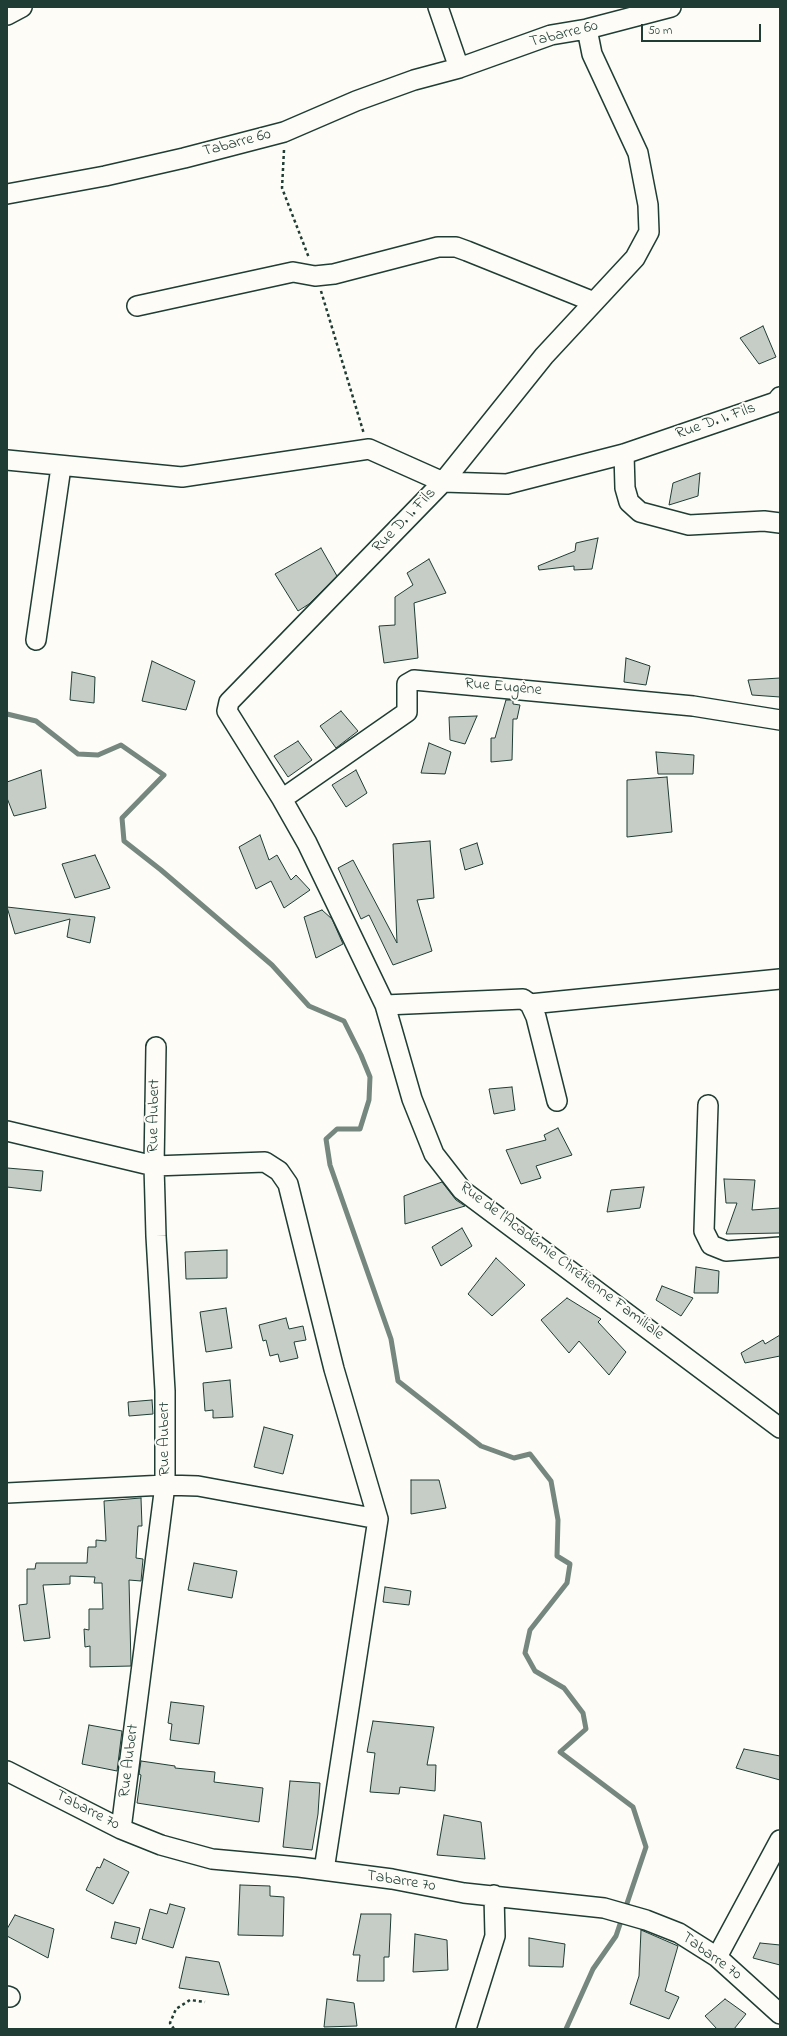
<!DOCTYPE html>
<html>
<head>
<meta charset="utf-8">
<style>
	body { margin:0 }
	#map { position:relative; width:787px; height:2036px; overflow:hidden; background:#fdfcf7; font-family:"Indie Flower",sans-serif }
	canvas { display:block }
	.frame { position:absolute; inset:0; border:8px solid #1f3d34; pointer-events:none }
	.scale { position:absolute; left:641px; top:24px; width:120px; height:18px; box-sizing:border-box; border:2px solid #1f3d34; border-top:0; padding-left:5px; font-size:12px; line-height:14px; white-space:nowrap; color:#1f3d34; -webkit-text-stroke:3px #fdfcf7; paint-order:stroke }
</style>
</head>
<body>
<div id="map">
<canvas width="787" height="2036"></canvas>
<div class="frame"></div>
<div class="scale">50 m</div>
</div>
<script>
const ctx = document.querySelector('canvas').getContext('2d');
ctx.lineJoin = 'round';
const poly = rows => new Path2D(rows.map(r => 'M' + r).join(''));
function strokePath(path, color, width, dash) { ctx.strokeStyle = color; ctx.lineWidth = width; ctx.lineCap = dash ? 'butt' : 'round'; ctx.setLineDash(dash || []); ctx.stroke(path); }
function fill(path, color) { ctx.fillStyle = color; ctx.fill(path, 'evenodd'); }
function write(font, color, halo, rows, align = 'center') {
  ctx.font = font + ' "Indie Flower",sans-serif'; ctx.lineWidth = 4; ctx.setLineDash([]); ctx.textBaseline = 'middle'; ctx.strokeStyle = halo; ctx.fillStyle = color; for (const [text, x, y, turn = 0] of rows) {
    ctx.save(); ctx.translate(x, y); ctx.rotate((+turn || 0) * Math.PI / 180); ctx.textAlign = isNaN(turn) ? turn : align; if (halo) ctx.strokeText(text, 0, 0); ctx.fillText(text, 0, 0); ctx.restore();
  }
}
strokePath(poly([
	[7,714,36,721,78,754,98,755,121,745,164,775,122,818,124,841,161,870,272,965,309,1006,344,1021,361,1055,370,1077,369,1100,360,1129,337,1129,326,1139,330,1165,391,1339,398,1381,481,1446,514,1458,530,1454,551,1481,558,1520,557,1556,570,1564,567,1583,530,1630,525,1653,535,1671,564,1688,583,1713,586,1729,560,1752,633,1807,646,1847,616,1936,593,1969,566,2029]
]), '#75877f', 5);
const building = poly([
	[763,326,776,357,759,364,740,338,763,326],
	[700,473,698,496,669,505,673,483,700,473],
	[598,538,592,569,574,570,574,566,539,570,538,566,575,551,576,543,598,538],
	[321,548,337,576,309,604,298,611,275,574,321,548],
	[429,559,446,593,414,603,418,658,384,663,379,626,395,625,395,597,413,585,407,573,429,559],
	[626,658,650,666,646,685,624,682,626,658],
	[152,661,195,681,186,710,142,701,152,661],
	[72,672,95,677,94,703,70,700,72,672],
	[780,678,780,697,752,695,748,680,780,678],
	[506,700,513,700,513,704,520,705,517,719,513,719,512,760,491,762,491,738,495,738,506,700],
	[341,711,358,731,336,748,320,726,341,711],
	[477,716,465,744,450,740,449,717,477,716],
	[298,741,312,760,288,777,274,756,298,741],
	[429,743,451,752,445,774,421,773,429,743],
	[656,752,694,755,693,774,658,774,656,752],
	[41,770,46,808,14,816,7,798,7,782,41,770],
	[356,770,367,793,346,807,332,785,356,770],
	[667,777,672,832,627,837,627,780,667,777],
	[260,835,269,860,277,855,291,880,296,875,310,890,284,908,271,881,256,889,239,847,260,835],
	[430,841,434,898,417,900,432,951,393,965,369,915,361,919,338,868,353,860,397,943,393,844,430,841],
	[477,843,483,864,465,870,460,849,477,843],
	[95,855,110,888,75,898,62,864,95,855],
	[7,907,95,917,90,943,67,937,70,919,15,934,7,907],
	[322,910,332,919,343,944,316,958,304,917,322,910],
	[512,1087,515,1110,494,1114,489,1089,512,1087],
	[558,1128,572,1155,536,1166,541,1178,521,1184,506,1150,546,1140,544,1135,558,1128],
	[7,1168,43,1171,41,1191,7,1187,7,1168],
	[724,1179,755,1180,752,1210,780,1208,780,1233,726,1234,737,1203,726,1203,724,1179],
	[442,1182,456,1200,465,1206,405,1224,404,1196,442,1182],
	[644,1187,640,1208,607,1212,611,1190,644,1187],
	[462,1228,472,1246,441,1266,432,1247,462,1228],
	[227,1250,227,1278,186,1279,185,1252,227,1250],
	[496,1258,525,1285,492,1316,468,1294,496,1258],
	[696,1267,719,1271,718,1293,694,1293,696,1267],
	[662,1286,693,1298,681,1316,656,1300,662,1286],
	[567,1298,601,1319,598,1322,626,1352,609,1375,579,1341,569,1353,541,1320,567,1298],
	[226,1308,232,1348,206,1352,200,1312,226,1308],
	[286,1318,289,1329,303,1326,306,1340,294,1342,298,1358,280,1362,278,1354,270,1356,266,1340,263,1341,259,1325,286,1318],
	[780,1335,780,1356,745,1363,741,1353,763,1340,765,1344,780,1335],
	[230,1380,233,1417,213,1418,213,1410,205,1411,203,1383,230,1380],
	[152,1400,153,1414,129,1416,128,1402,152,1400],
	[264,1427,293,1435,283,1474,254,1467,264,1427],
	[411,1480,439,1480,446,1508,411,1514,411,1480],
	[141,1498,142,1526,138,1526,136,1558,143,1559,141,1581,129,1580,131,1666,90,1667,90,1646,85,1647,84,1629,89,1630,89,1609,103,1609,102,1583,94,1583,95,1577,70,1576,70,1584,43,1585,50,1638,24,1641,19,1605,27,1604,27,1569,35,1569,36,1563,87,1563,88,1547,96,1547,96,1540,106,1541,104,1501,141,1498],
	[194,1563,237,1571,232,1598,188,1590,194,1563],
	[385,1587,411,1591,409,1605,383,1602,385,1587],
	[171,1702,204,1706,199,1744,170,1740,172,1724,168,1723,171,1702],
	[373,1721,434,1727,427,1765,436,1765,435,1791,400,1787,399,1794,370,1792,375,1753,367,1752,373,1721],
	[89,1725,122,1731,117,1771,82,1764,89,1725],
	[744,1749,780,1756,780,1780,736,1768,744,1749],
	[141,1761,175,1766,175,1768,215,1772,214,1782,263,1788,259,1822,137,1803,141,1775,139,1774,141,1761],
	[290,1781,320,1783,318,1814,312,1850,283,1847,290,1781],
	[444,1815,481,1822,485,1859,437,1855,444,1815],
	[104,1859,129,1872,113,1904,86,1890,97,1867,100,1868,104,1859],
	[240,1885,270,1886,270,1896,284,1897,283,1936,238,1935,240,1885],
	[170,1904,185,1908,173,1948,142,1939,150,1909,167,1914,170,1904],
	[361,1914,391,1914,389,1957,384,1957,384,1981,357,1981,360,1955,353,1955,361,1914],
	[15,1915,54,1929,48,1958,7,1936,7,1929,15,1915],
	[115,1922,140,1928,136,1944,111,1938,115,1922],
	[641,1930,678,1946,665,1991,679,1997,669,2019,630,2004,639,1976,641,1930],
	[415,1934,447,1940,448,1970,413,1972,415,1934],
	[529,1938,565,1944,563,1967,529,1966,529,1938],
	[760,1943,780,1945,780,1965,753,1958,760,1943],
	[186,1957,219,1962,229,1995,179,1988,186,1957],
	[327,1999,354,2003,357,2026,324,2027,327,1999],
	[725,1999,746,2014,734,2029,717,2029,705,2016,725,1999]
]);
fill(building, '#c6cdc7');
strokePath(building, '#1f3d34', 1);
const minor = poly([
	[438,7,459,68],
	[7,15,22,7],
	[7,194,105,176,184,158,284,132,356,101,414,80,459,68,551,35,587,29,671,7],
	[137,306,293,272,315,276,334,274,438,247,456,247,467,251,594,302],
	[780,397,776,402,624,454,507,484,443,482,229,702,227,711,282,799,307,843,385,1005,412,1099,434,1154,462,1190,780,1428],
	[624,454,625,488,629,502,640,512,689,525,764,521,780,523],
	[7,460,182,477,369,449,443,482,544,356,635,258,649,232,648,205,638,153,592,54,587,29],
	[36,640,61,467],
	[282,799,407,712,407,684,414,680,693,706,780,720],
	[530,1004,536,1017,557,1101],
	[385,1005,523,999,530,1004,780,979],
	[708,1105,704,1231,711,1245,726,1251,780,1247],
	[7,1131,154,1166,265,1162,279,1171,288,1184,334,1369,378,1519,324,1870],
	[7,1493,165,1485,198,1486,378,1519],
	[7,1771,121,1829,161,1845,212,1859,299,1867,392,1879,464,1893,604,1908,646,1920,679,1933,717,1957,780,2014],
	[121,1829,165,1485,165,1391,156,1236,154,1166,156,1047],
	[717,1957,780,1840],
	[7,1996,10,1997],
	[466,2029,495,1936,494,1895]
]);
strokePath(minor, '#1f3d34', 22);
strokePath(poly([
	[284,150,282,188,309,258],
	[321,291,364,434],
	[174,2029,170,2023,176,2009,190,2000,205,2002]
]), '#1f3d34', 2.5, [3, 3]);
strokePath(minor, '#fdfcf7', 19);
write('16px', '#1f3d34', '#fdfcf7', [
	["Tabarre 60",564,35,-14],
	["Tabarre 60",237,144,-15],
	["Rue D. I. Fils",716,422,-19],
	["Rue D. I. Fils",405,521,-46],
	["Rue Eugène",503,688,5],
	["Rue Aubert",155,1116,-89],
	["Rue de l'Académie Chrétienne Familiale",561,1262,37],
	["Rue Aubert",165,1439,-90],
	["Rue Aubert",130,1761,-83],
	["Tabarre 70",87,1811,27],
	["Tabarre 70",401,1882,9],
	["Tabarre 70",711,1957,36]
]);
</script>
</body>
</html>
